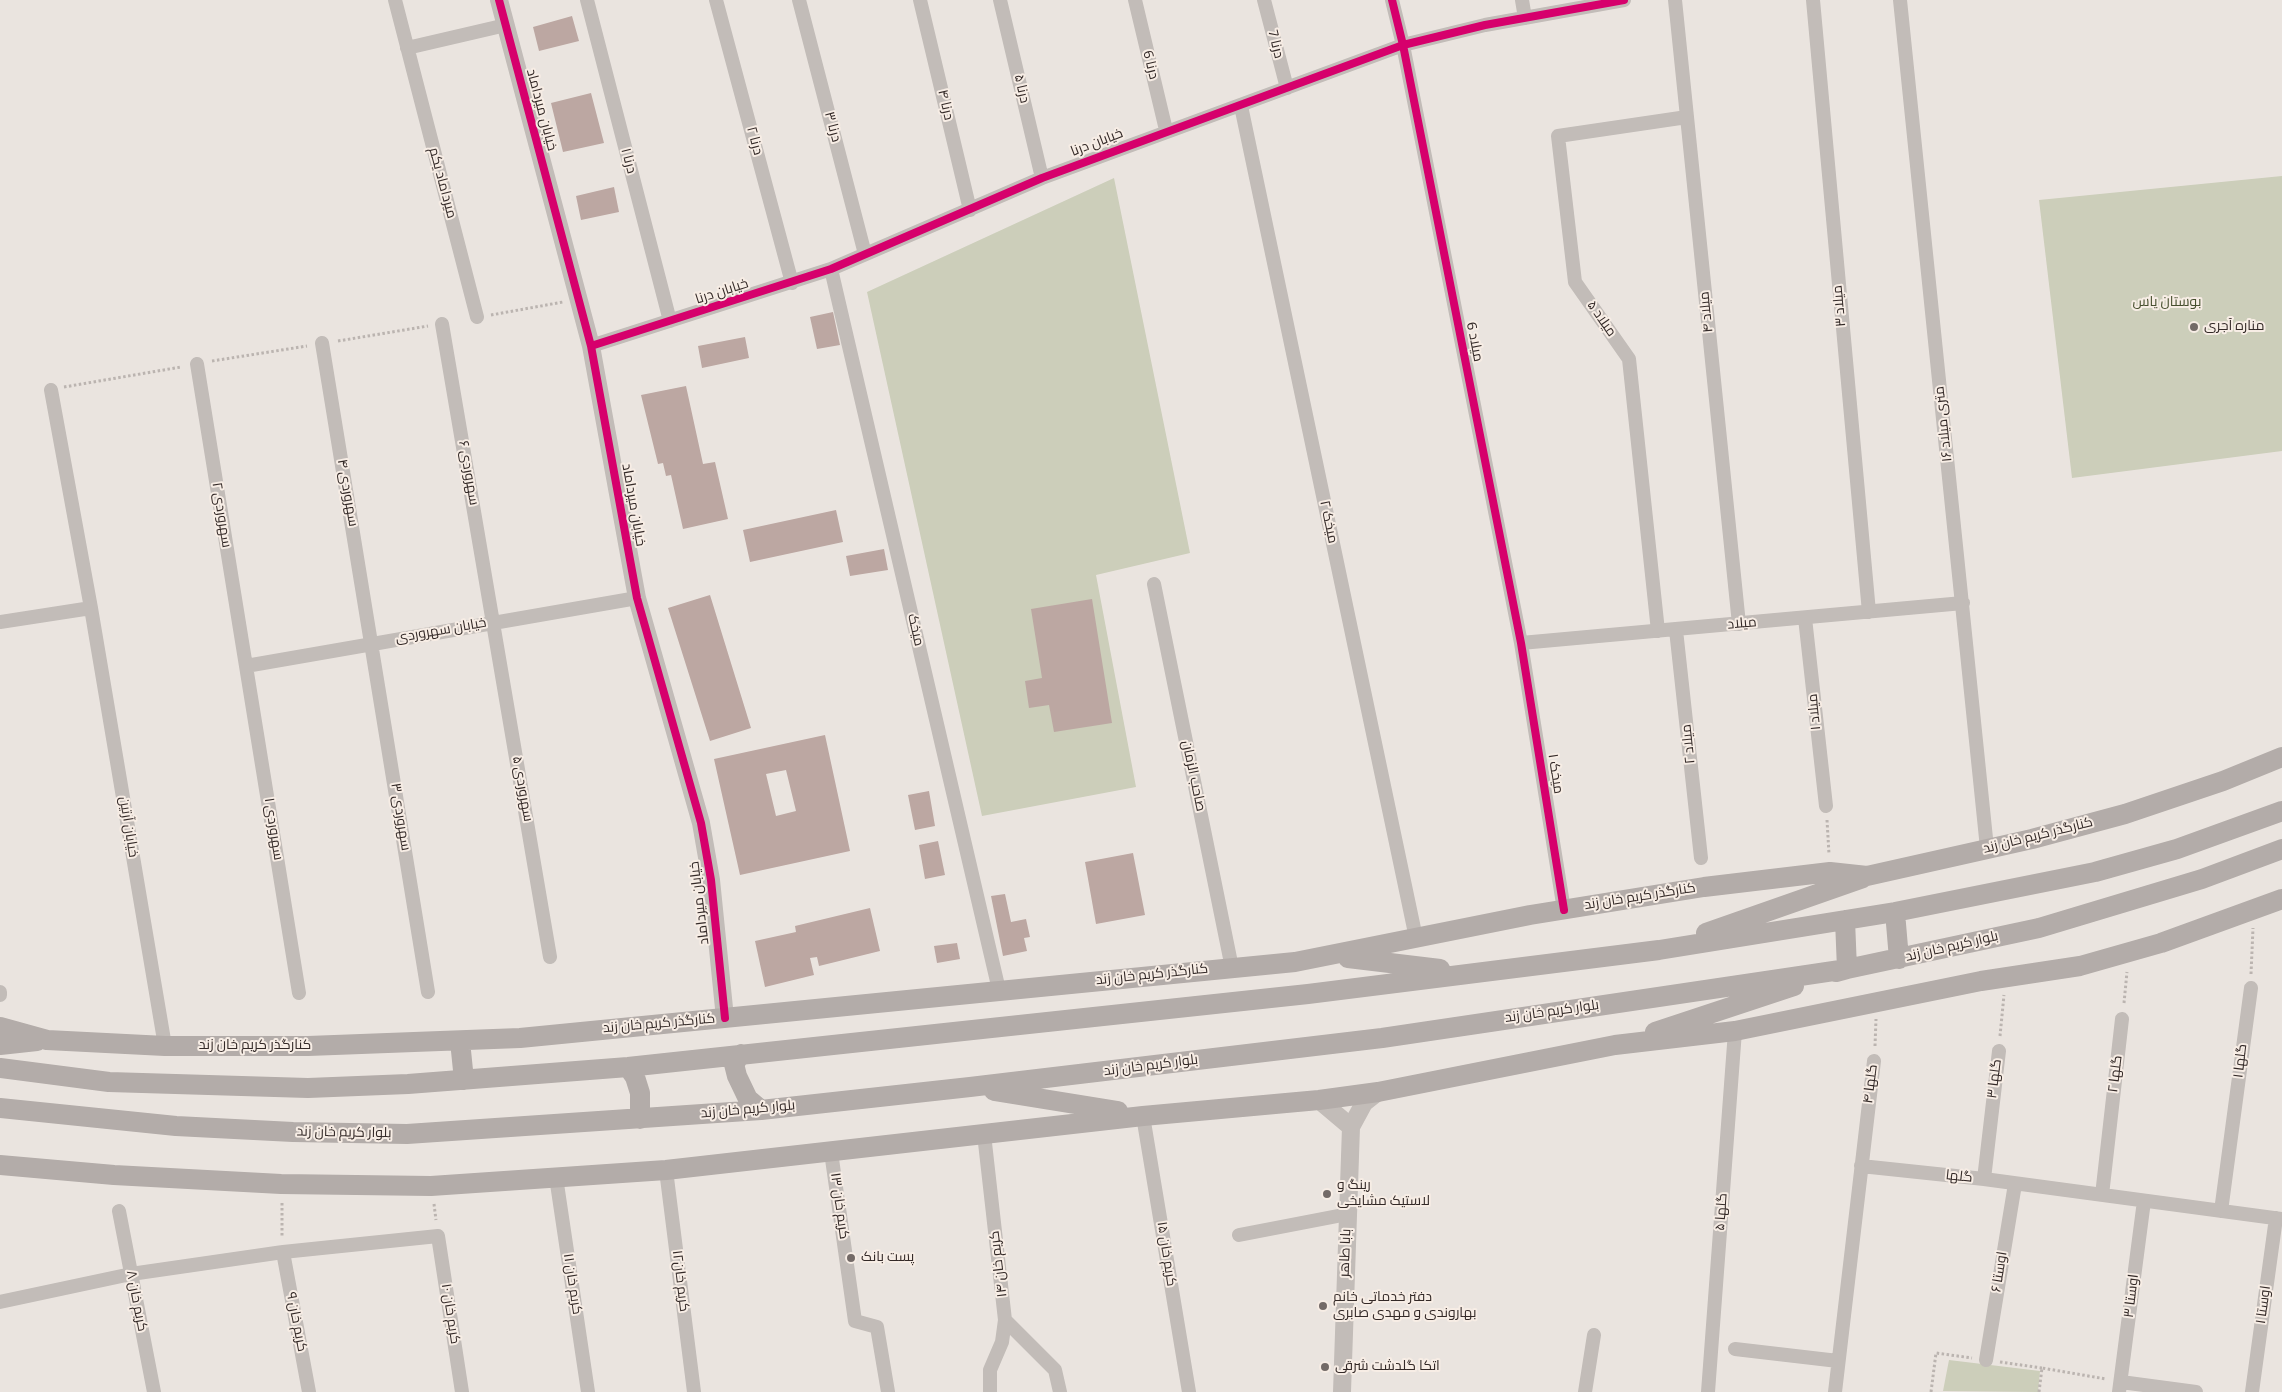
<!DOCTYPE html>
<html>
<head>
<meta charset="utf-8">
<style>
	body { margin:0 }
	canvas { display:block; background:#eae4df }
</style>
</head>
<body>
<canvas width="2282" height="1392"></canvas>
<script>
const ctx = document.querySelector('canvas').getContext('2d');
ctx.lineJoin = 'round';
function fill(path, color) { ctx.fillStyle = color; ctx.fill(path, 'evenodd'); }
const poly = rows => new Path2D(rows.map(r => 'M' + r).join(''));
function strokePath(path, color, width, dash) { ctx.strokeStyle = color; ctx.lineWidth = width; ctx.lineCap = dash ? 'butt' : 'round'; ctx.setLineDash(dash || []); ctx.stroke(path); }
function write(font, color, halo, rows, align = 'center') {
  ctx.font = font + ' "Titillium Web",Cairo,sans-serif'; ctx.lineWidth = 4; ctx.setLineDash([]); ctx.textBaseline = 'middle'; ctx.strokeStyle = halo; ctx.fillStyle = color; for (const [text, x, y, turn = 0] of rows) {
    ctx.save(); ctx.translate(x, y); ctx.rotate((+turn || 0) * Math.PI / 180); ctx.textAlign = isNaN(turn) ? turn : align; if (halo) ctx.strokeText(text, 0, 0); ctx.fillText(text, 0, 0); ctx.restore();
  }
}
fill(poly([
	[2282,176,2282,451,2072,478,2039,200],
	[1114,178,1190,553,1096,575,1136,787,982,816,867,292],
	[1949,1360,2040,1371,2038,1392,1943,1391]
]), '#ccceba');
fill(poly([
	[572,16,579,41,539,51,533,27],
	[591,93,604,143,563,152,551,103],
	[614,187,619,212,581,220,576,196],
	[833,312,840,345,817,349,810,317],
	[745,337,749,358,702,368,698,346],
	[686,386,703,464,715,462,728,519,683,529,671,475,666,476,663,463,658,464,641,395],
	[836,510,843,542,750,562,743,530],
	[884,549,888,570,850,576,846,556],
	[710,595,751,728,710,741,668,608],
	[1092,599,1112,723,1054,732,1049,705,1029,708,1025,681,1042,678,1031,609],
	[825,735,850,851,740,875,714,759],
	[786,770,796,811,776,816,766,774],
	[929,791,935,826,915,830,908,795],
	[938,841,945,875,925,879,919,845],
	[1133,853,1145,915,1096,924,1085,862],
	[1005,894,1011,922,1026,919,1030,937,1024,938,1027,951,1003,956,991,896],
	[870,908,880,951,819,966,817,957,810,958,814,975,765,987,755,941,796,932,795,926],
	[957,943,960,959,937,963,934,946]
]), '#bca7a2');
strokePath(poly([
	[491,315,563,302],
	[338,341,428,326],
	[212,361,307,346],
	[64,387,181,367],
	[1827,820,1829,854],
	[2251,974,2253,928],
	[2124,1003,2127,972],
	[2000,1036,2004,995],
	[1875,1046,1876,1019],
	[282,1203,282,1236],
	[434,1204,436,1220],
	[2000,1362,2042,1368],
	[1931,1392,1936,1353,1972,1358],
	[2039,1392,2042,1368,2106,1379]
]), '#bbb4b0', 3, [2.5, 2.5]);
strokePath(poly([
	[395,0,477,317],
	[587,0,670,321],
	[716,0,792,283],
	[799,0,865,254],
	[920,0,970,210],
	[1000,0,1042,178],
	[1135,0,1166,130],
	[1264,0,1287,88],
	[1392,0,1403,45,1521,643,1564,910],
	[1522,0,1525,18],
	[1675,0,1739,624],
	[1813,0,1869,612],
	[1900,0,1987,848],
	[407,48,506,25],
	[1241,106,1416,938],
	[831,269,999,990],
	[442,324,550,957],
	[322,343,428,992],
	[591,346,831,269,1042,178,1403,45,1485,25,1624,0],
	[197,364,299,993],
	[51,390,91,608,165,1046],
	[1154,584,1232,968],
	[1805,618,1826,806],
	[0,622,91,608],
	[1676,630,1701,858],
	[1658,631,1629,359,1575,282,1558,136,1687,117],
	[1521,643,1963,603],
	[246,666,637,598],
	[0,992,0,995],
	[1143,1116,1189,1392],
	[984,1134,1005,1320,1002,1342,990,1370,990,1392],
	[831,1152,855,1321,877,1327,888,1392],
	[1861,1166,1984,1179,2282,1219],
	[666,1170,694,1392],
	[556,1177,588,1392],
	[1984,1179,1999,1051],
	[2102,1195,2122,1019],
	[119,1211,154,1392],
	[2221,1211,2251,988],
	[1239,1235,1348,1214],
	[283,1252,309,1392],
	[0,1302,131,1274,283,1252,438,1236,462,1392],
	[1005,1320,1055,1370,1060,1392],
	[1735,1349,1838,1361],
	[1986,1360,2015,1184],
	[2121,1382,2196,1392],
	[1585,1392,1594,1335],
	[1708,1392,1735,1031],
	[1835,1392,1874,1061],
	[2119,1392,2144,1201],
	[2252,1392,2276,1218]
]), '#c2bcb8', 14);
strokePath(poly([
	[499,0,591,346,637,598,701,823,711,880,725,1018],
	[1319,1100,1351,1127],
	[1342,1392,1351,1127,1364,1103,1378,1092]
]), '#c2bcb8', 18);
strokePath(poly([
	[1895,912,1899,959],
	[1706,933,1863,878],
	[1348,958,1440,969],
	[1836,972,1847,969,1845,920],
	[0,1027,47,1040,165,1046,308,1046,520,1038,1295,962,1530,915,1704,887,1830,872,1867,876,2032,839,2125,814,2223,781,2282,757],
	[1655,1032,1794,986],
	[460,1041,464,1080],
	[0,1045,37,1041],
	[741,1054,734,1064,737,1076,748,1099,761,1110],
	[628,1067,635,1077,640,1093,640,1119],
	[0,1068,109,1082,308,1088,408,1084,628,1067,1308,994,1659,950,1895,912,2095,872,2177,849,2282,811],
	[994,1091,1118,1111],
	[0,1108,176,1126,293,1132,407,1134,761,1110,970,1087,1382,1038,1847,969,2039,928,2202,879,2282,849],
	[0,1165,114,1175,281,1184,431,1186,666,1170,1143,1116,1319,1100,1378,1092,1615,1045,1735,1031,1981,981,2080,966,2161,943,2282,899]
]), '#b3aca9', 20);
strokePath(poly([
	[499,0,591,346,637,598,701,823,711,880,725,1018],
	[1392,0,1403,45,1521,643,1564,910],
	[591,346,831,269,1042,178,1403,45,1485,25,1624,0]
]), '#d6006c', 8);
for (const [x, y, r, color] of [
	[2194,327,5,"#736a67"],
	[1327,1194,5,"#736a67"],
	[851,1258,5,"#736a67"],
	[1323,1306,5,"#736a67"],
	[1325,1367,5,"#736a67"]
]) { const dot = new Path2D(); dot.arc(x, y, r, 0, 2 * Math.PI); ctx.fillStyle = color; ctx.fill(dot); strokePath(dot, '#f7ede5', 2); }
write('14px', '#332927', '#f7ede5', [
	["درنا 7",1275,44,76],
	["درنا 6",1150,65,76],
	["درنا ۵",1021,89,77],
	["درنا ۴",945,105,77],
	["خیابان میرداماد",541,110,75],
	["درنا ۳",832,127,75],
	["درنا ۲",754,141,75],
	["خیابان درنا",1097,143,-21],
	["درنا ۱",628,161,75],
	["میرداماد یکم",442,183,75],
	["خیابان درنا",722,292,-18],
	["میلاد ۳",1840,306,-95],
	["میلاد ۴",1707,312,-96],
	["میلاد ۵",1601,319,55],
	["میلاد 6",1474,342,79],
	["۱۶ متری میلاد",1944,424,-96],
	["سهروردی ۶",468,473,80],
	["سهروردی ۴",347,493,80],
	["خیابان میرداماد",633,505,80],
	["سهروردی ۲",221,515,81],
	["میخک ۲",1328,522,78],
	["میلاد",1742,624,-5],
	["میخک",915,630,77],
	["خیابان سهروردی",441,631,-10],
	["میلاد ۱",1815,712,-96],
	["میلاد ۲",1689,744,-96],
	["میخک ۱",1555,774,81],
	["صاحب الزمان",1193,776,78],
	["سهروردی ۵",522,789,80],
	["سهروردی ۳",400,817,81],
	["خیابان آرتین",128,827,81],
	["سهروردی ۱",273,829,81],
	["کنارگذر کریم خان زند",2038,836,-14],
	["کنارگذر کریم خان زند",1640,897,-9],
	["خیابان میرداماد",700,903,-97],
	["بلوار کریم خان زند",1952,947,-13],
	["کنارگذر کریم خان زند",1152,975,-6],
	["بلوار کریم خان زند",1552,1012,-8],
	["کنارگذر کریم خان زند",659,1024,-5],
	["کنارگذر کریم خان زند",255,1046],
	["گلها ۱",2241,1061,-83],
	["بلوار کریم خان زند",1151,1066,-7],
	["گلها ۲",2116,1074,-83],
	["گلها ۳",1995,1079,-83],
	["گلها ۴",1871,1084,-83],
	["بلوار کریم خان زند",748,1110,-5],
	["بلوار کریم خان زند",344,1133,1],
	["گلها",1959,1177,6],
	["کریم خان ۱۳",839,1206,82],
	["گلها ۵",1722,1212,-86],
	["بابا طاهر",1346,1253,-88],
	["کریم خان ۱۵",1166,1254,81],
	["کریم خان ۱۴",999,1264,-97],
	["اوستا ۶",2000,1272,-81],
	["کریم خان۱۲",680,1281,83],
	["کریم خان ۱۱",572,1284,81],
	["اوستا ۳",2132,1296,-83],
	["کریم خان ۸",136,1301,79],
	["اوستا ۱",2264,1305,-82],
	["کریم خان ۱۰",450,1314,81],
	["کریم خان ۹",296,1322,79]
]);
write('14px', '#454e2d', '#f7ede5', [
	["بوستان یاس",2167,303]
]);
write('14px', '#332927', '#f7ede5', [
	["مناره آجری",2204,327],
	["رینگ و",1337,1186],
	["لاستیک مشایخی",1337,1202],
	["پست بانک",861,1258],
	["دفتر خدماتی خانم",1333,1298],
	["بهاروندی و مهدی صابری",1333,1314],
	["اتکا گلدشت شرقی",1335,1367]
], 'left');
</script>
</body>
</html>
